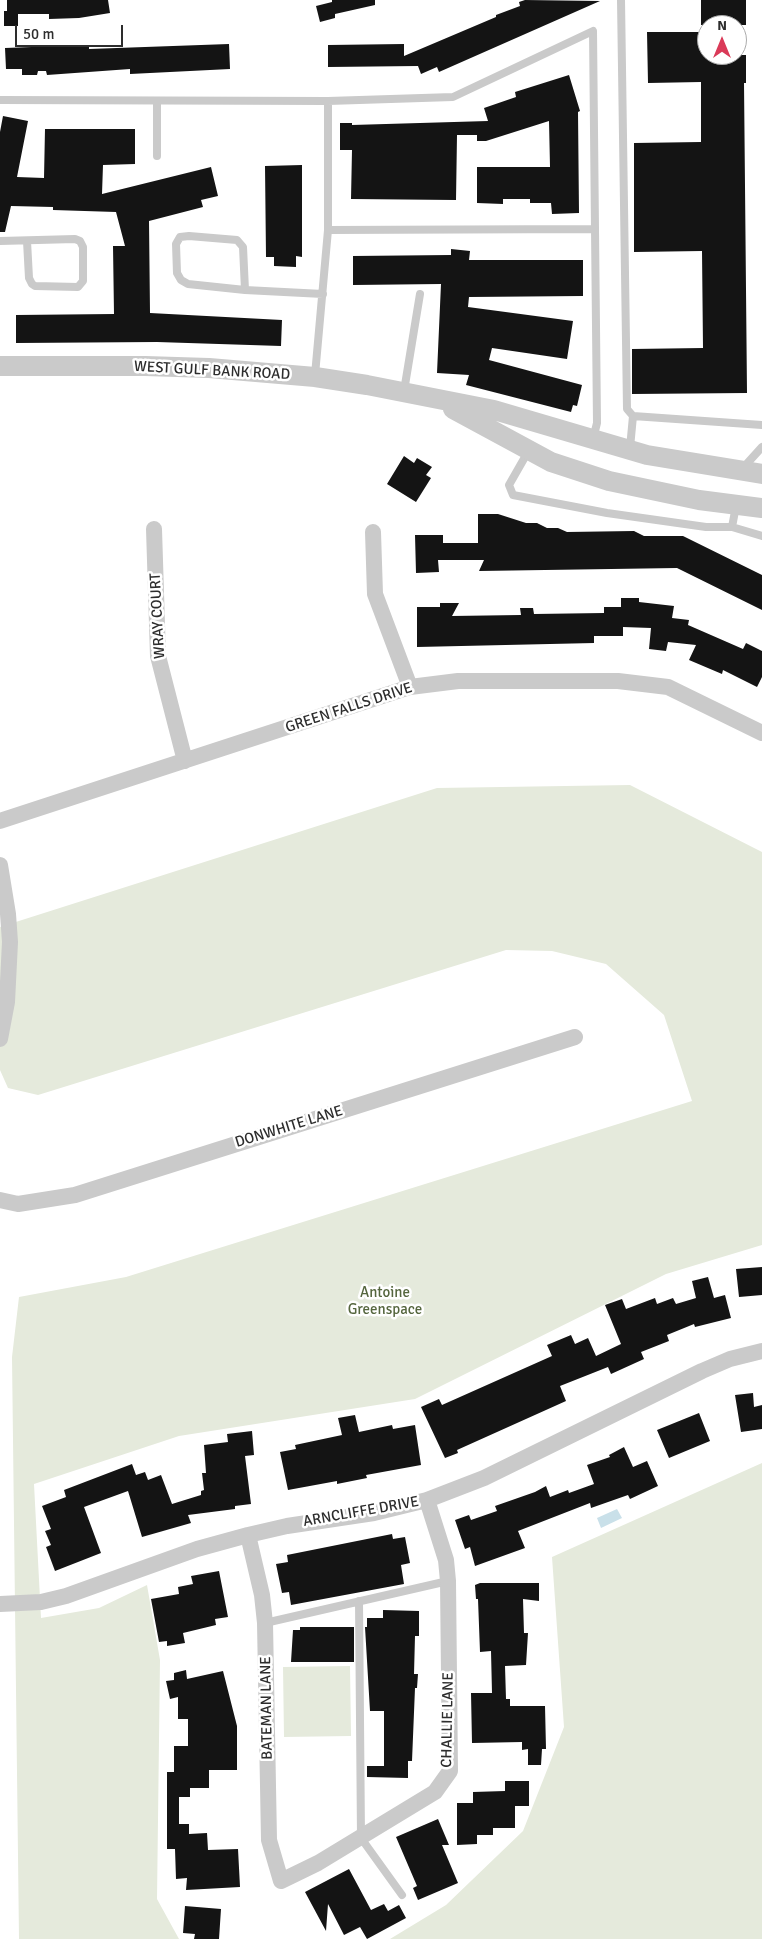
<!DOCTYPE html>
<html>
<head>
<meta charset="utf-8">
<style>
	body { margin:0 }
	#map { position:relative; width:762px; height:1939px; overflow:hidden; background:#fff; font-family:Signika,sans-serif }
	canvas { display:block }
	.north { position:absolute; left:697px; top:15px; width:50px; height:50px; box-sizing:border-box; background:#fff; border:1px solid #ababab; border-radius:50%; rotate:0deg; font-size:14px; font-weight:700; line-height:20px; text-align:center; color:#2d2d2d }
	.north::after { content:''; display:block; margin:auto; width:18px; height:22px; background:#da3a58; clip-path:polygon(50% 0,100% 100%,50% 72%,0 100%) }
	.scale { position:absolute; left:15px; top:25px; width:108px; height:22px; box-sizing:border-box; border:2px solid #2d2d2d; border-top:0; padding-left:6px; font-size:15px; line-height:18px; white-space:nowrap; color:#2d2d2d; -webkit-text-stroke:4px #fff; paint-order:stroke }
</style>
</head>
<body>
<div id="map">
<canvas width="762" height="1939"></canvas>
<div class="north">N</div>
<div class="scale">50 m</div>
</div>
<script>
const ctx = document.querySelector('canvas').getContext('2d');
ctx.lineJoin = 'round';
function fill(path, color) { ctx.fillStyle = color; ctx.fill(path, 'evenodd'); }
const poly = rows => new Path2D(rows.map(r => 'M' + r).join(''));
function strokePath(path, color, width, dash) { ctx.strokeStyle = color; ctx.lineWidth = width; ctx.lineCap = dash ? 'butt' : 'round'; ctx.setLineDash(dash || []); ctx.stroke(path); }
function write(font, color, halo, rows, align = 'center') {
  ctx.font = font + ' Signika,sans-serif'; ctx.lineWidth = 5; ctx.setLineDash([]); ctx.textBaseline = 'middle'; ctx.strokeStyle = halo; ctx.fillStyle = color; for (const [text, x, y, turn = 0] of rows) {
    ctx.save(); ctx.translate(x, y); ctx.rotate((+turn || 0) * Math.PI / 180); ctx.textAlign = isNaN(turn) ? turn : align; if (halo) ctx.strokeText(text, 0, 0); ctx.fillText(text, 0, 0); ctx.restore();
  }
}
fill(poly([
	[630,785,762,852,762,1245,666,1274,415,1399,179,1436,34,1484,41,1618,99,1608,147,1585,160,1660,157,1899,179,1939,19,1939,12,1357,19,1297,126,1277,692,1101,664,1015,606,964,552,951,506,950,38,1095,8,1088,0,1070,0,927,437,788],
	[762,1463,762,1939,390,1939,446,1905,523,1831,564,1727,552,1557],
	[350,1666,351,1736,284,1737,283,1667]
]), '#e5eadc');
fill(poly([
	[617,1509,622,1518,601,1528,597,1518]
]), '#c9e0e9');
fill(poly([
	[7,0,108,0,110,13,79,18,49,19,49,14,18,14,18,26,4,26,4,11,7,11],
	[332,0,375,0,375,5,335,14,335,18,320,22,316,6,332,2],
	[525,0,600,1,439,72,437,67,421,74,418,66,328,67,328,45,404,44,404,56,496,17,496,15,520,6,519,2],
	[701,0,746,0,746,25,701,25],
	[647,32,707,32,707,55,746,55,746,83,744,83,747,393,632,394,632,349,703,348,702,251,634,252,634,143,701,142,701,82,648,83],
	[229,44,230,69,130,74,130,69,47,75,46,71,38,71,37,75,22,75,22,69,6,69,5,48,58,46,89,47,89,49],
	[569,75,580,111,578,112,579,213,552,214,551,203,530,203,530,199,503,199,503,204,477,203,477,167,550,167,549,121,486,141,477,141,477,135,457,135,456,200,351,199,352,150,340,150,340,123,352,123,352,125,488,121,484,108,516,97,515,92],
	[3,116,28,121,17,177,44,178,45,129,135,129,135,164,103,165,102,194,211,167,218,196,201,200,203,207,149,221,150,313,282,320,281,346,157,342,16,343,16,315,114,314,113,246,125,246,116,212,53,210,53,207,11,206,5,232,0,232,0,132],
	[302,165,302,257,296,256,296,267,274,266,274,257,266,257,265,166],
	[451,249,470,251,469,260,583,260,583,296,469,297,468,307,573,321,567,359,492,348,489,360,582,385,577,406,573,405,571,412,466,385,469,375,437,373,441,284,353,285,353,256,451,255],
	[404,456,414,463,417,458,432,467,426,475,431,478,416,502,387,484],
	[478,514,498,514,526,523,537,523,547,528,558,528,567,532,634,531,644,536,683,536,762,575,762,610,677,568,479,571,484,560,438,560,439,572,416,573,415,535,443,535,443,543,478,543],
	[621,598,639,598,639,602,674,606,672,618,689,620,688,625,743,649,746,643,762,651,762,677,757,687,723,670,722,674,689,660,696,645,668,642,666,651,649,649,651,628,623,627,623,636,594,636,594,643,417,647,417,607,440,607,440,603,459,603,452,616,521,615,520,608,533,608,534,614,604,613,604,607,621,607],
	[762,1267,762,1295,739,1297,736,1269],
	[708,1277,714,1298,725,1295,731,1318,695,1327,694,1324,667,1335,669,1341,641,1352,644,1359,611,1374,608,1367,560,1386,566,1401,457,1450,458,1453,445,1458,421,1407,439,1399,442,1405,552,1356,547,1345,571,1335,575,1344,588,1338,596,1356,621,1344,605,1305,622,1299,626,1309,655,1298,657,1304,673,1298,676,1304,696,1298,692,1281],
	[753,1393,754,1407,762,1405,762,1429,741,1432,735,1395],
	[699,1413,710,1441,669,1458,657,1430],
	[355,1415,359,1432,392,1425,393,1429,415,1425,421,1465,366,1475,367,1478,337,1484,337,1481,288,1490,280,1452,296,1449,295,1445,342,1435,338,1418],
	[252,1431,254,1455,245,1456,251,1504,235,1506,235,1509,188,1515,191,1523,142,1537,128,1491,84,1507,101,1553,55,1571,46,1547,51,1545,45,1531,51,1529,42,1506,66,1497,64,1490,132,1464,136,1475,145,1472,148,1480,161,1475,172,1504,201,1495,201,1491,204,1490,202,1473,206,1473,204,1445,228,1442,227,1434],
	[624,1447,633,1467,647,1461,658,1486,630,1499,628,1495,591,1508,590,1503,518,1531,525,1548,475,1566,470,1547,465,1549,455,1520,469,1515,471,1520,497,1511,495,1506,535,1492,546,1486,550,1497,568,1490,569,1493,594,1484,587,1465,610,1457,609,1455],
	[392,1534,393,1539,405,1537,410,1563,401,1565,404,1584,291,1605,289,1592,282,1593,276,1564,288,1562,287,1555],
	[219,1571,228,1617,215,1619,216,1625,183,1633,185,1643,167,1646,167,1641,159,1642,151,1599,179,1594,178,1587,193,1584,191,1576],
	[480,1583,539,1583,539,1601,523,1599,524,1633,528,1633,526,1665,505,1666,506,1699,510,1699,510,1706,545,1706,546,1749,542,1749,541,1765,528,1765,528,1749,522,1750,522,1742,472,1743,471,1693,492,1693,491,1651,480,1652,478,1599,476,1599,475,1585],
	[383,1610,419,1611,419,1636,415,1636,414,1674,418,1674,417,1688,415,1688,412,1761,408,1761,408,1778,367,1777,367,1766,384,1766,384,1711,370,1711,365,1627,367,1627,367,1618,383,1618],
	[300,1627,354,1627,354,1662,291,1662,293,1630,300,1630],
	[186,1670,187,1679,223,1671,237,1726,237,1770,209,1770,209,1788,190,1788,190,1797,179,1797,179,1824,189,1824,189,1834,207,1833,208,1850,238,1849,240,1887,186,1890,187,1878,176,1879,175,1849,167,1849,167,1772,174,1772,174,1746,188,1746,188,1719,178,1719,178,1697,170,1699,166,1681,174,1680,174,1673],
	[505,1781,529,1781,529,1806,515,1806,515,1828,493,1828,493,1835,477,1835,477,1844,457,1845,457,1803,473,1803,473,1792,505,1791],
	[438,1819,449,1845,442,1845,458,1883,418,1900,413,1888,417,1886,396,1837],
	[349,1869,371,1910,384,1904,388,1911,399,1905,406,1918,367,1939,360,1927,344,1935,328,1904,326,1931,305,1892],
	[185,1906,221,1909,219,1939,194,1939,195,1934,183,1933]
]), '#141414');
strokePath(poly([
	[621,0,627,409,633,416],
	[0,100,328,101],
	[157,156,157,101],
	[328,230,328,101,453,97,593,31,595,229],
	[0,241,75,239,80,241,83,247,83,281,78,287,35,286,32,284,29,278,27,241],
	[245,290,188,284,181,280,177,273,176,244,180,237,189,236,237,240,243,247,245,290,323,294],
	[315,375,328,230,595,229,597,423,593,439],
	[404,391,420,294],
	[630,448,633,416,762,425],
	[529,450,509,485,513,495,607,513,706,527,732,527,736,506],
	[743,468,762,447],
	[732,527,762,536],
	[359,1601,361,1838,402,1895],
	[265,1623,448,1581]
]), '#cacaca', 8);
strokePath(poly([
	[154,529,158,656,185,761],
	[373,532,375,594,410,687],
	[0,821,410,687,458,681,618,681,668,687,762,733],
	[0,865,8,914,10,942,7,1002,0,1039],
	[0,1200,18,1204,75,1195,575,1037],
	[248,1535,262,1595,265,1623,269,1840,281,1881,318,1863,435,1792,450,1771,448,1581,446,1560,427,1500],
	[0,1604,41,1602,66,1596,197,1549,248,1535,287,1526,374,1513,427,1500,484,1478,702,1371,730,1359,762,1351]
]), '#cacaca', 16);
strokePath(poly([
	[0,366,145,366,209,368,315,377,367,385,494,410,647,455,762,474],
	[453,409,551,462,609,481,699,500,762,508]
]), '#cacaca', 20);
write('15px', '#2d2d2d', '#fff', [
	["WEST GULF BANK ROAD",212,371,3],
	["WRAY COURT",158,616,-93],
	["GREEN FALLS DRIVE",349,708,-18],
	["DONWHITE LANE",289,1127,-17],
	["ARNCLIFFE DRIVE",361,1512,-10],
	["BATEMAN LANE",267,1708,-91],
	["CHALLIE LANE",448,1720,-89]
]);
write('15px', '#55663e', '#fff', [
	["Antoine",385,1293],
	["Greenspace",385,1310]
]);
</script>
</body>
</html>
